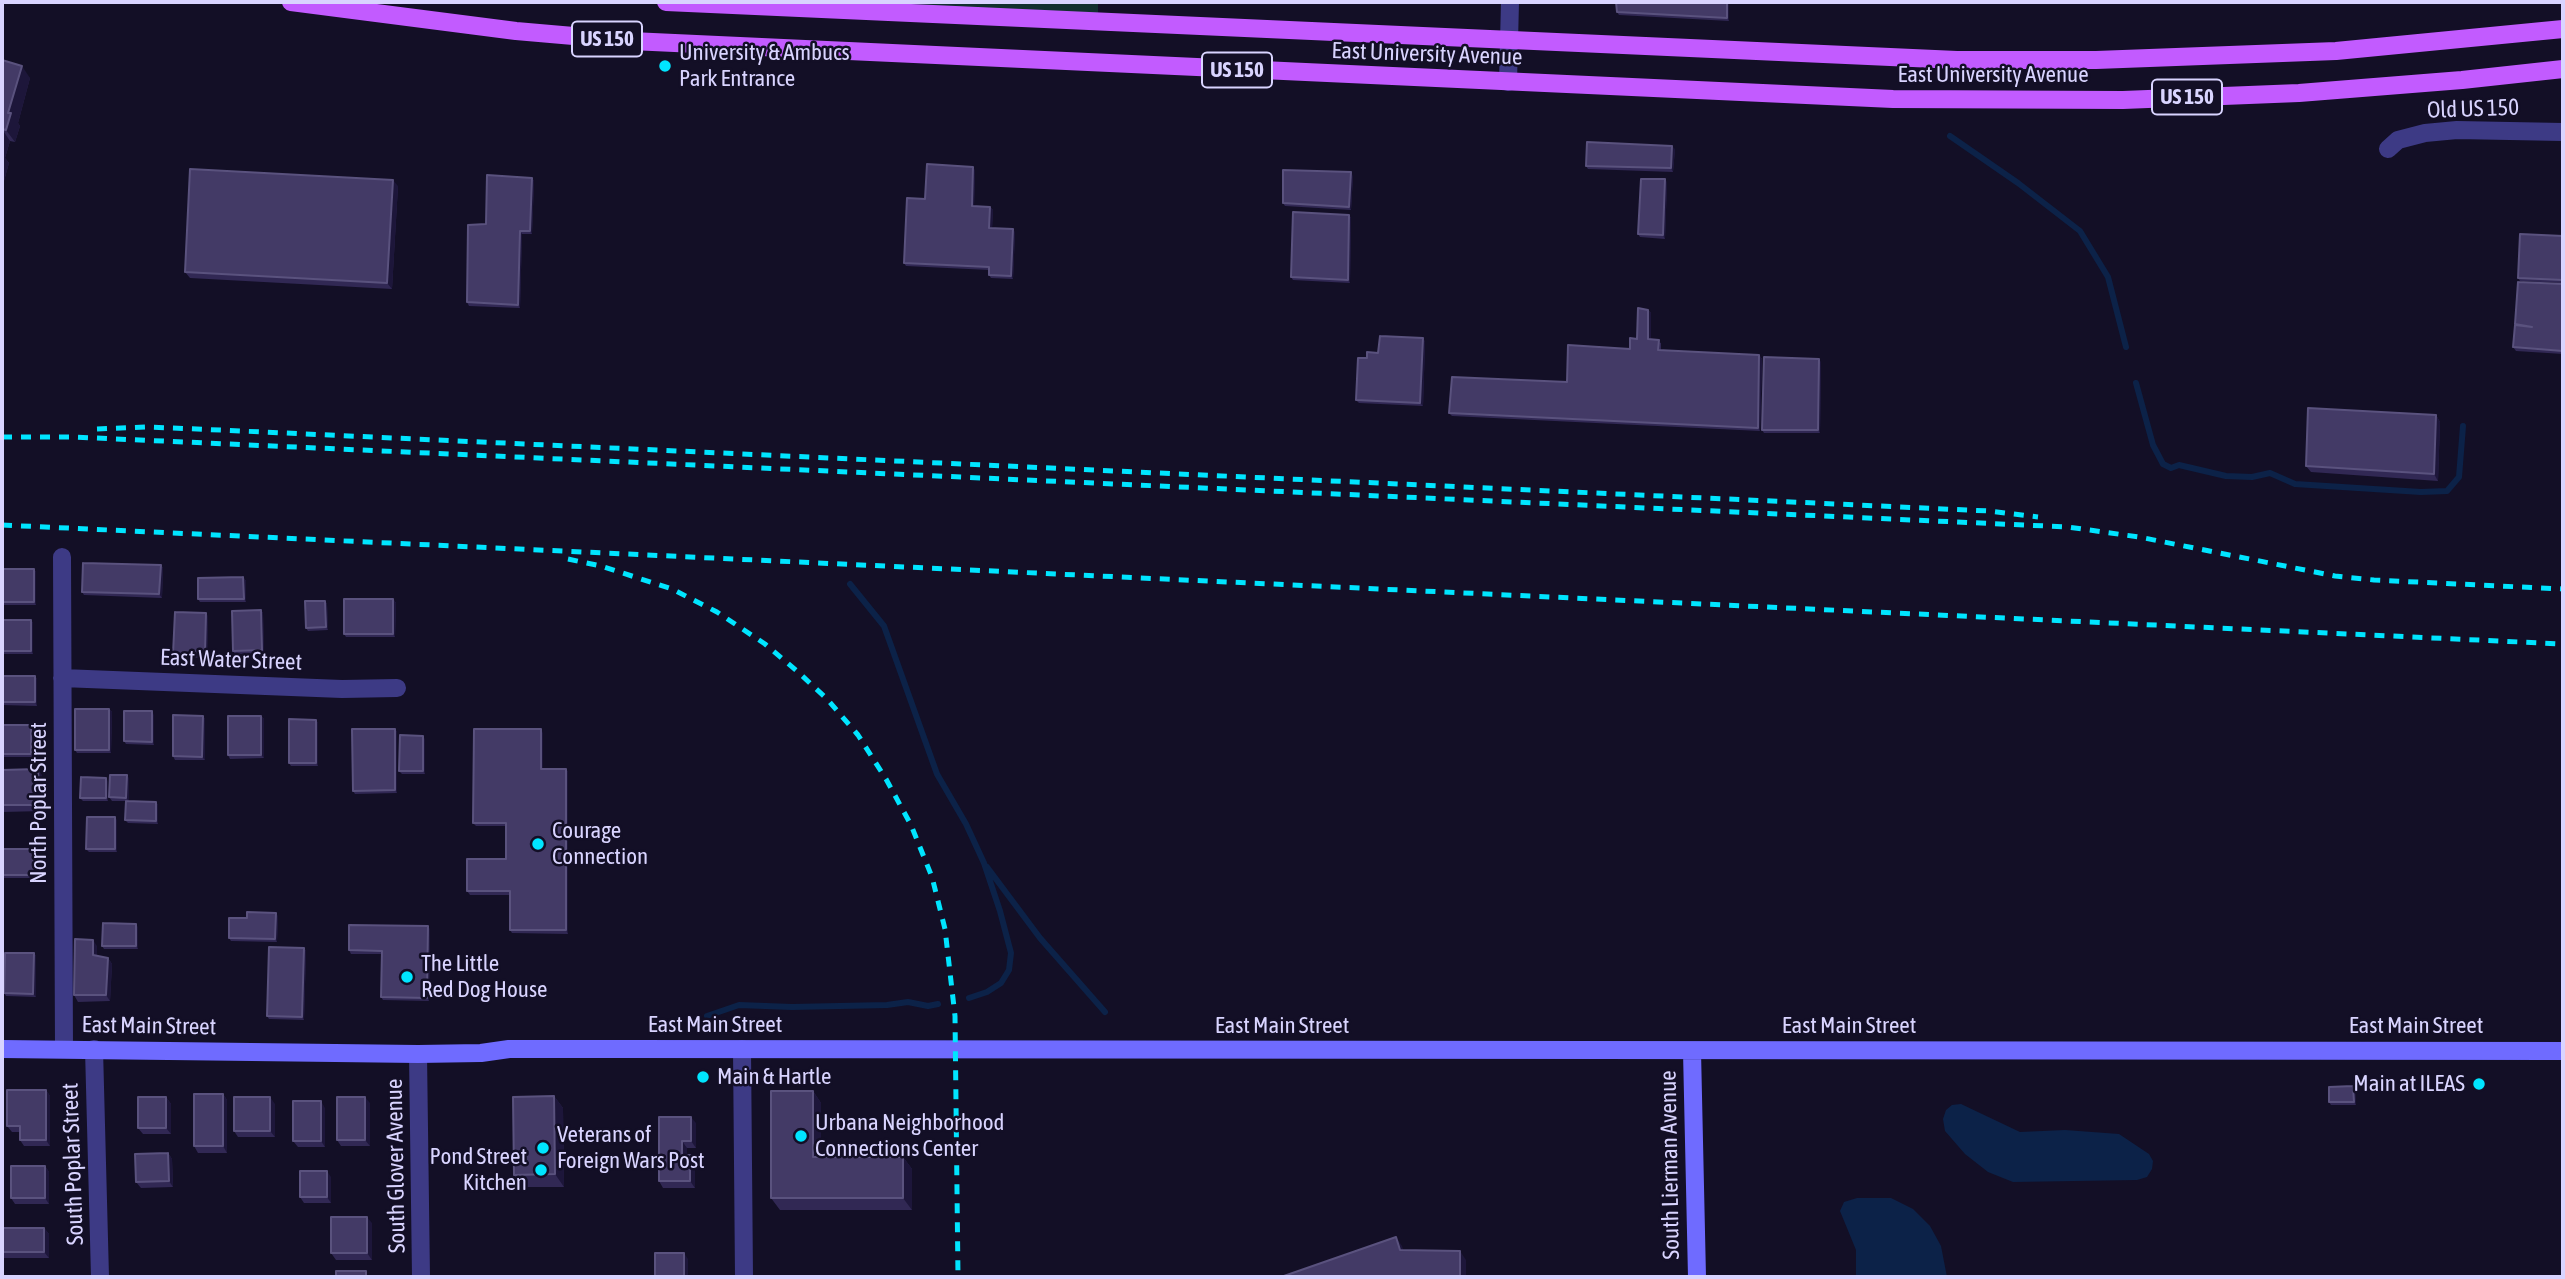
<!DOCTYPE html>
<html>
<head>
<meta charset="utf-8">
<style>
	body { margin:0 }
	#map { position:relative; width:2565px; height:1279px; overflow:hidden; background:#130f26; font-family:"Asap Condensed",sans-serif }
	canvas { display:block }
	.frame { position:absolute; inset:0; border:4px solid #d9d4ff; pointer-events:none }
</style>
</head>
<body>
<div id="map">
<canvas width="2565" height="1279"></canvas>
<div class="frame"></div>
</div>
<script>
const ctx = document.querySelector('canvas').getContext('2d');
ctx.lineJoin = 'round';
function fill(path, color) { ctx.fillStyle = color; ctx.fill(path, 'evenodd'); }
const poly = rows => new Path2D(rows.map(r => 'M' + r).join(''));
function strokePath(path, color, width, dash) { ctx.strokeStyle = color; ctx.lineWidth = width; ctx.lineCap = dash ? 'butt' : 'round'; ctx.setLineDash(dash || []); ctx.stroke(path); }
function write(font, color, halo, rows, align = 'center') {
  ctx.font = font + ' "Asap Condensed",sans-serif'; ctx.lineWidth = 5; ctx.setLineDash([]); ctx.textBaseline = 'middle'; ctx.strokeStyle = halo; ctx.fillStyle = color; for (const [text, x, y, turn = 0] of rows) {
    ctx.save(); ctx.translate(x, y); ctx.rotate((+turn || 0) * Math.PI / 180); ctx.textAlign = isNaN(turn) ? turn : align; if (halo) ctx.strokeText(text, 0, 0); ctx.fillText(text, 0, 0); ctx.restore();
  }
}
fill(poly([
	[666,2,1098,2,1098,22]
]), '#12302f');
fill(poly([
	[1961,1104,2020,1132,2065,1130,2119,1134,2149,1154,2153,1161,2152,1169,2147,1177,2137,1180,2013,1182,1988,1172,1965,1154,1945,1131,1943,1119,1946,1110,1952,1105],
	[1857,1198,1891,1198,1913,1209,1930,1226,1941,1246,1947,1277,1856,1277,1856,1250,1840,1211,1844,1202]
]), '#0c2248');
strokePath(poly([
	[1950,136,2018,183,2080,231,2108,277,2126,347],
	[2136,383,2153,445,2163,464,2171,468,2179,465,2226,476,2252,477,2270,473,2295,484,2421,492,2447,491,2459,477,2463,426],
	[850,584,884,626,937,774,966,824,984,863,1000,911,1011,953,1009,970,1001,983,987,992,969,998],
	[987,867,1040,938,1105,1012],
	[707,1016,739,1005,792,1007,887,1005,908,1002,928,1006,938,1004]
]), '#0c2248', 6);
strokePath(poly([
	[1508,82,1510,2],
	[2388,149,2398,140,2425,133,2457,130,2563,132],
	[62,557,64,1049],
	[62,678,342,689,397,688],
	[94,1049,100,1277],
	[742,1049,744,1277],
	[418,1054,421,1277]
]), '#3d3a85', 18);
strokePath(poly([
	[2,1049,418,1054,481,1053,509,1049,623,1049,2563,1051],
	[1692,1051,1697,1277]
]), '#6f6bff', 18);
strokePath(poly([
	[291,2,516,31,631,41,1893,99,2123,100,2299,93,2462,80,2563,69],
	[666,2,1957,60,2096,60,2336,51,2563,29]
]), '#c25bff', 18);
strokePath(poly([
	[97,429,145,427,197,429,1989,511,2038,517],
	[2,437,73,437,2068,527,2139,537,2335,576,2374,580,2563,589],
	[2,525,2563,644],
	[568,559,601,566,672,589,717,612,765,644,797,671,827,699,858,735,886,779,911,825,932,877,945,929,955,1016,958,1277]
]), '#00e5ff', 5, [10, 9]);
fill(poly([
	[1729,2,1729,21,1619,15,1617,12],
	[2,55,4,58,3,61,30,78,18,123,20,126,15,142,10,141,5,158,9,163,2,188],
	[1675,149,1673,172,1588,169,1586,166],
	[975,170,974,206,990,207,993,210,992,228,1015,232,1013,279,991,278,989,275,989,270,906,266,904,263,925,199],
	[1353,176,1351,210,1285,206,1283,203],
	[532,178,534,181,532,234,522,234,520,308,469,306,467,302,486,224],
	[1667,182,1665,239,1640,237,1638,234],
	[398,186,392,289,190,278,185,272],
	[1349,215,1351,218,1350,283,1293,280,1291,277],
	[2563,236,2563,283,2520,281,2518,278],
	[2563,284,2563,354,2516,351,2513,347,2516,326,2515,324],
	[1648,310,1651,313,1651,339,1661,343,1661,350,1759,355,1762,359,1760,431,1452,416,1449,413,1567,382,1630,349,1637,339],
	[1423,338,1425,342,1423,406,1359,403,1356,400,1367,358,1378,353],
	[1821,362,1820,433,1764,433,1762,430],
	[2436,415,2440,422,2438,481,2311,472,2306,466],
	[161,565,163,568,162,598,84,595,82,592],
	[2,569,34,569,36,572,36,605,2,605],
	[243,577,246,581,246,602,200,602,198,599],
	[393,599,396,603,395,637,346,637,344,634],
	[325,601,327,604,328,630,308,631,306,628],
	[261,610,263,613,264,653,235,654,233,651],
	[208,616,207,658,175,657,173,654],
	[2,620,31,620,33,623,33,654,2,654],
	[2,676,35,676,37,679,37,706,2,705],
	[109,709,112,712,111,753,77,753,75,750],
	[154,715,154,745,126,744,124,741],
	[203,716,205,719,205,760,175,760,173,756],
	[261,716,264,719,264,758,230,759,228,755],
	[316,720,318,723,318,766,291,766,289,763],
	[2,725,33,728,33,757,2,757],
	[395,729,397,732,397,793,355,794,353,791],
	[543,733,543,769,566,769,568,772,568,934,512,933,510,930,510,895,470,895,467,891,506,859,506,826,476,826,473,823],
	[425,739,425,774,402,774,399,771],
	[2,770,42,775,44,811,2,812],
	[129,778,129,801,112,801,109,797],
	[108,781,108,801,83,801,80,798],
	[156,802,158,805,158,824,128,823,125,820],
	[117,820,117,852,89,852,86,849],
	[2,849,33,849,35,852,36,878,2,878],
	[278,916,277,942,231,941,229,938,247,918],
	[138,927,138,949,104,949,102,946],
	[430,929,429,1001,383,1000,381,997,382,954,351,954,349,950],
	[97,946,97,956,108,958,112,964,110,1001,78,1002,74,995],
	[304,948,306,951,304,1020,269,1019,267,1016],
	[34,953,36,956,36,997,6,996,4,993],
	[2353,1086,2355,1089,2356,1105,2331,1105,2329,1102],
	[46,1090,50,1096,50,1146,24,1146,20,1140,20,1132,12,1132,7,1126],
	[813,1091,821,1103,821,1157,903,1157,912,1169,912,1210,780,1210,771,1198],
	[223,1094,227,1100,227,1153,198,1153,194,1146],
	[554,1096,563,1108,564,1187,522,1187,514,1175],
	[166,1097,171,1104,171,1134,143,1134,138,1128],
	[370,1103,370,1146,341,1146,337,1140],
	[275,1104,275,1137,238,1137,234,1131],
	[325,1108,325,1147,298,1147,293,1141],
	[659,1117,696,1123,696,1148,687,1148,687,1155,695,1161,695,1188,663,1188,659,1181],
	[168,1153,172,1159,173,1187,141,1188,136,1182],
	[45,1166,49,1172,49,1204,15,1204,11,1198],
	[331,1177,331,1203,304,1203,300,1197],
	[372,1223,372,1260,336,1260,331,1253],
	[2,1228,44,1228,49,1234,49,1258,2,1258]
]), '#312854');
fill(poly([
	[1727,2,1729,2,1729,21,1727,18],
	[22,66,30,78,18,123,20,126,15,142,6,130,8,113],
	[2,129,10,141,5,158,9,163,2,188],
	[1672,146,1675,149,1673,172,1671,168],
	[973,167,975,170,974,209,972,206],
	[1351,172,1353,176,1351,210,1349,207],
	[532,178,534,181,532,234,530,231],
	[1665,179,1667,182,1665,239,1663,235],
	[393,180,398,186,392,289,387,283],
	[990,207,993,210,992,231,989,228],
	[1349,215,1351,218,1350,283,1348,280],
	[1013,229,1015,232,1013,279,1011,276],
	[520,231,522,234,520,308,518,305],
	[1648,310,1651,313,1651,342,1648,339],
	[1423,338,1425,342,1423,406,1420,403],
	[1759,355,1762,359,1760,431,1758,428],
	[1819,359,1821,362,1820,433,1818,430],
	[2436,415,2440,422,2438,481,2434,474],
	[161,565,163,568,162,598,159,594],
	[34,569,36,572,36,605,34,602],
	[243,577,246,581,246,602,244,599],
	[393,599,396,603,395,637,393,634],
	[325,601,327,604,328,630,326,627],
	[261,610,263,613,264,653,262,650],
	[206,613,208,616,207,658,205,655],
	[31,620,33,623,33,654,31,651],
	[35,676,37,679,37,706,35,702],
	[109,709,112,712,111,753,109,750],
	[152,711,154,715,154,745,152,742],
	[203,716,205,719,205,760,202,757],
	[261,716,264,719,264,758,261,755],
	[316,720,318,723,318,766,316,763],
	[31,725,33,728,33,757,31,754],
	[395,729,397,732,397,793,395,790],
	[541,729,543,733,543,772,541,769],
	[423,736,425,739,425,774,423,771],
	[38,769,42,775,44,811,40,805],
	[566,769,568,772,568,934,566,930],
	[127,775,129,778,129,801,126,798],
	[106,778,108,781,108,801,106,798],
	[156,802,158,805,158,824,156,821],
	[115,817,117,820,117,852,115,849],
	[33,849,35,852,36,878,34,875],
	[276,913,278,916,277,942,275,939],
	[136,924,138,927,138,949,136,946],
	[428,926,430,929,429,1001,427,998],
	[93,940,97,946,97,962,93,955],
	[304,948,306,951,304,1020,302,1017],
	[34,953,36,956,36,997,33,994],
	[108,958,112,964,110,1001,106,995],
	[2353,1086,2355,1089,2356,1105,2354,1102],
	[46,1090,50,1096,50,1146,46,1140],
	[813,1091,821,1103,821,1169,813,1157],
	[223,1094,227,1100,227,1153,223,1146],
	[554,1096,563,1108,564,1187,555,1174],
	[166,1097,171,1104,171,1134,166,1128],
	[270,1097,275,1104,275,1137,270,1131],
	[365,1097,370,1103,370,1146,365,1140],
	[321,1101,325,1108,325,1147,321,1141],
	[691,1117,696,1123,696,1148,691,1141],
	[682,1141,687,1148,687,1161,682,1155],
	[168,1153,172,1159,173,1187,169,1181],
	[690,1155,695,1161,695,1188,690,1181],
	[903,1157,912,1169,912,1210,903,1198],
	[45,1166,49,1172,49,1204,45,1198],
	[327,1171,331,1177,331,1203,327,1197],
	[367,1217,372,1223,372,1260,367,1253],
	[44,1228,49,1234,49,1258,44,1252],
	[1396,1237,1402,1246,1407,1260,1400,1250],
	[1460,1251,1466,1260,1466,1277,1460,1277],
	[684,1253,688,1259,688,1277,684,1277]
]), '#1d163a');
const building = poly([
	[1616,2,1727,2,1727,18,1617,12,1616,2],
	[2,60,22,66,8,113,11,113,6,130,2,129,2,60],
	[1587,142,1672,146,1671,168,1586,166,1587,142],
	[927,164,973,167,972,206,990,207,989,228,1013,229,1011,276,989,275,989,267,904,263,907,198,925,199,927,164],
	[190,169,393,180,387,283,185,272,190,169],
	[1283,170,1351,172,1349,207,1283,203,1283,170],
	[487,175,532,178,530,231,520,231,518,305,467,302,468,225,486,224,487,175],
	[1641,179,1665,179,1663,235,1638,234,1641,179],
	[1293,212,1349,215,1348,280,1291,277,1293,212],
	[2520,234,2563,236,2563,280,2518,278,2520,234],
	[2518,282,2563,284,2563,351,2513,347,2515,325,2532,327,2515,324,2518,282],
	[1638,308,1648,310,1648,339,1659,340,1658,350,1759,355,1758,428,1449,413,1452,377,1567,382,1568,345,1630,349,1630,338,1637,339,1638,308],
	[1380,336,1423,338,1420,403,1356,400,1358,358,1367,358,1367,352,1378,353,1380,336],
	[1764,357,1819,359,1818,430,1762,430,1764,357],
	[2308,408,2436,415,2434,474,2306,466,2308,408],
	[83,563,161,565,159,594,82,592,83,563],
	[2,569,34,569,34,602,2,602,2,569],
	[243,577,244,599,198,599,198,578,243,577],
	[344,599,393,599,393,634,344,634,344,599],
	[305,601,325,601,326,627,306,628,305,601],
	[261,610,262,650,233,651,232,611,261,610],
	[175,612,206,613,205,655,173,654,175,612],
	[2,620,31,620,31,651,2,651,2,620],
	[2,676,35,676,35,702,2,702,2,676],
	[75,709,109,709,109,750,75,750,75,709],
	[124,711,152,711,152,742,124,741,124,711],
	[173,715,203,716,202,757,173,756,173,715],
	[228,716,261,716,261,755,228,755,228,716],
	[289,719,316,720,316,763,289,763,289,719],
	[2,725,31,725,31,754,2,754,2,725],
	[352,729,395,729,395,790,353,791,352,729],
	[474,729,541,729,541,769,566,769,566,930,510,930,510,891,467,891,467,859,506,859,506,823,473,823,474,729],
	[400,735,423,736,423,771,399,771,400,735],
	[38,769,40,805,2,805,2,770,38,769],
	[110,775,127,775,126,798,109,797,110,775],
	[81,777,106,778,106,798,80,798,81,777],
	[126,801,156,802,156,821,125,820,126,801],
	[87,817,115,817,115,849,86,849,87,817],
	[2,849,33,849,34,875,2,875,2,849],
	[247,912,276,913,275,939,229,938,229,918,247,918,247,912],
	[103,923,136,924,136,946,102,946,103,923],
	[349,925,428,926,427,998,381,997,382,951,349,950,349,925],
	[75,939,93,940,93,955,108,958,106,995,74,995,75,939],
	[269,947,304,948,302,1017,267,1016,269,947],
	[5,953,34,953,33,994,4,993,5,953],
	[2353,1086,2354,1102,2329,1102,2329,1087,2353,1086],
	[7,1090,46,1090,46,1140,20,1140,20,1126,7,1126,7,1090],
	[771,1091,813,1091,813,1157,903,1157,903,1198,771,1198,771,1091],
	[194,1094,223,1094,223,1146,194,1146,194,1094],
	[554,1096,555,1174,514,1175,513,1097,554,1096],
	[138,1097,166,1097,166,1128,138,1128,138,1097],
	[234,1097,270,1097,270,1131,234,1131,234,1097],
	[337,1097,365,1097,365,1140,337,1140,337,1097],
	[293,1101,321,1101,321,1141,293,1141,293,1101],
	[659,1117,691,1117,691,1141,682,1141,682,1155,690,1155,690,1181,659,1181,659,1117],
	[168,1153,169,1181,136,1182,135,1154,168,1153],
	[11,1166,45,1166,45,1198,11,1198,11,1166],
	[300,1171,327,1171,327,1197,300,1197,300,1171],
	[331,1217,367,1217,367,1253,331,1253,331,1217],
	[2,1228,44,1228,44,1252,2,1252,2,1228],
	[1396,1237,1400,1250,1460,1251,1460,1277,1281,1277,1396,1237],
	[655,1253,684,1253,684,1277,655,1277,655,1253],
	[336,1271,366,1271,366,1277,336,1277,336,1271]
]);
fill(building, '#433a66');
strokePath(building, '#5a527e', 2);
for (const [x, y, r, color] of [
	[665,66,7,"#00e5ff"],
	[538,844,7,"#00e5ff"],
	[407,977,7,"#00e5ff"],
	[703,1077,7,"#00e5ff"],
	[2479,1084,7,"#00e5ff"],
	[801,1136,7,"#00e5ff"],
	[543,1148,7,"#00e5ff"],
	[541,1170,7,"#00e5ff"]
]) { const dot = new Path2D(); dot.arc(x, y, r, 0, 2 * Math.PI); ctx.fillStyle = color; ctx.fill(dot); strokePath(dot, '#130f26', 2.5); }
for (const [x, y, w] of [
	[607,39,70],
	[1237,70,70],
	[2187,97,70]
]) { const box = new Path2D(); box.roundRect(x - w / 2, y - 17.5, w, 35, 5); ctx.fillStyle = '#130f26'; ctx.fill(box); strokePath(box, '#d9d4ff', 2); }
write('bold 21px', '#d9d4ff', null, [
	["US 150",607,39],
	["US 150",1237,70],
	["US 150",2187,97]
]);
write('23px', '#d9d4ff', '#130f26', [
	["University & Ambucs",679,53],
	["Park Entrance",679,79],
	["Courage",552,831],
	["Connection",552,857],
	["The Little",421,964],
	["Red Dog House",421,990],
	["Main & Hartle",717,1077],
	["Main at ILEAS",2465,1084,"right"],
	["Urbana Neighborhood",815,1123],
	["Connections Center",815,1149],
	["Veterans of",557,1135],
	["Foreign Wars Post",557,1161],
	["Pond Street",527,1157,"right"],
	["Kitchen",527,1183,"right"]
], 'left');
write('23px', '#d9d4ff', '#130f26', [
	["East University Avenue",1427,54,2],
	["East University Avenue",1993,75],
	["Old US 150",2473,109,-2],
	["East Water Street",231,660,2],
	["North Poplar Street",39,803,-90],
	["East Main Street",715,1025],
	["East Main Street",149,1026,1],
	["East Main Street",1282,1026],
	["East Main Street",1849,1026],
	["East Main Street",2416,1026],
	["South Poplar Street",73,1164,-92],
	["South Lierman Avenue",1670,1165,-91],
	["South Glover Avenue",396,1166,-91]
]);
</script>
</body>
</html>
